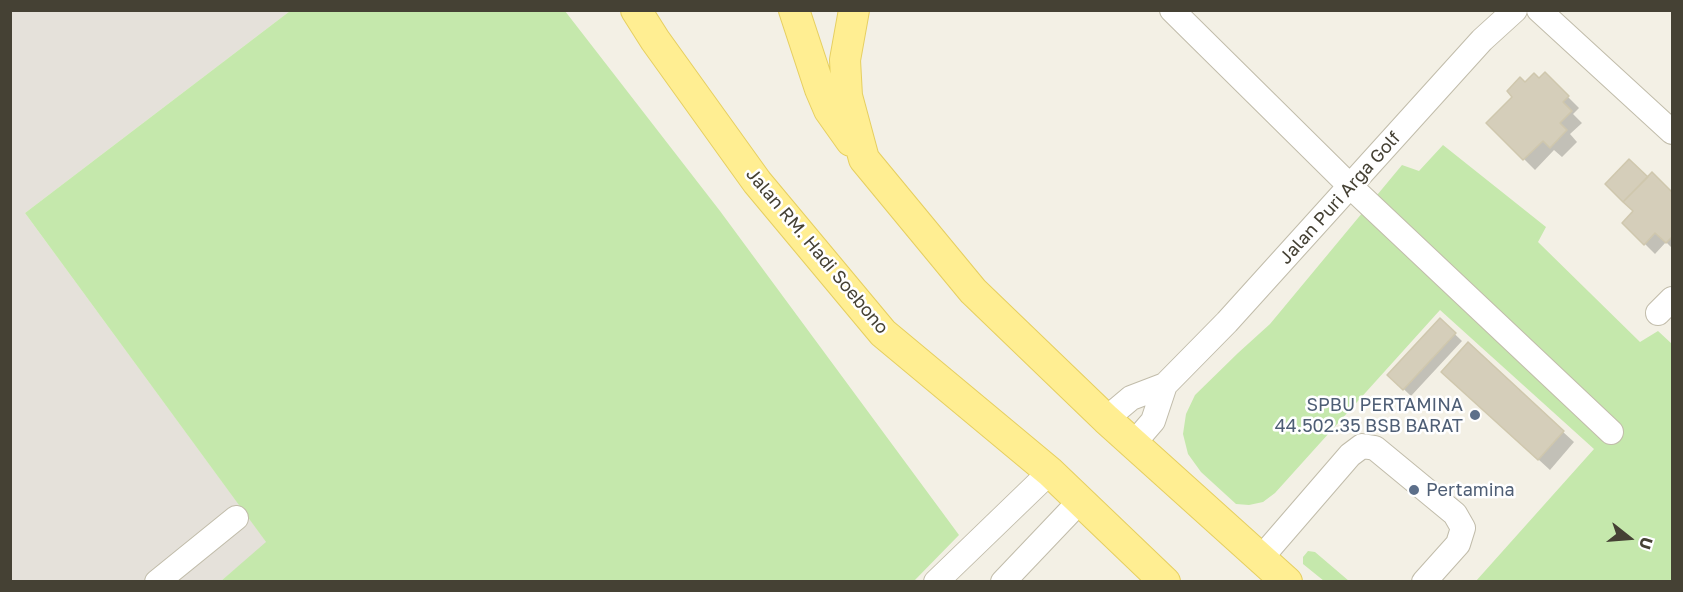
<!DOCTYPE html>
<html>
<head>
<meta charset="utf-8">
<style>
	body { margin:0 }
	#map { position:relative; width:1683px; height:592px; overflow:hidden; background:#f3f0e5; font-family:"Golos Text",sans-serif }
	canvas { display:block }
	.frame { position:absolute; inset:0; border:12px solid #454134; pointer-events:none }
	.north { position:absolute; left:1599px; top:508px; width:60px; height:60px; -webkit-text-stroke:4px #fff; paint-order:stroke; rotate:107deg; font-size:16px; font-weight:700; line-height:24px; text-align:center; color:#454134 }
	.north::after { content:''; display:block; margin:auto; width:21px; height:27px; background:#454134; clip-path:polygon(50% 0,100% 100%,50% 72%,0 100%) }
</style>
</head>
<body>
<div id="map">
<canvas width="1683" height="592"></canvas>
<div class="frame"></div>
<div class="north">U</div>
</div>
<script>
const ctx = document.querySelector('canvas').getContext('2d');
ctx.lineJoin = 'round';
function fill(path, color) { ctx.fillStyle = color; ctx.fill(path, 'evenodd'); }
const poly = rows => new Path2D(rows.map(r => 'M' + r).join(''));
function strokePath(path, color, width, dash) { ctx.strokeStyle = color; ctx.lineWidth = width; ctx.lineCap = dash ? 'butt' : 'round'; ctx.setLineDash(dash || []); ctx.stroke(path); }
function write(font, color, halo, rows, align = 'center') {
  ctx.font = font + ' "Golos Text",sans-serif'; ctx.lineWidth = 5; ctx.setLineDash([]); ctx.textBaseline = 'middle'; ctx.strokeStyle = halo; ctx.fillStyle = color; for (const [text, x, y, turn = 0] of rows) {
    ctx.save(); ctx.translate(x, y); ctx.rotate((+turn || 0) * Math.PI / 180); ctx.textAlign = isNaN(turn) ? turn : align; if (halo) ctx.strokeText(text, 0, 0); ctx.fillText(text, 0, 0); ctx.restore();
  }
}
fill(poly([
	[10,11,290,11,25,213,267,543,221,581,11,581]
]), '#e5e1da');
fill(poly([
	[290,11,565,11,720,211,959,535,914,581,221,581,266,542,25,213],
	[1443,145,1546,227,1538,242,1640,342,1658,331,1672,344,1672,581,1476,581,1594,449,1440,310,1275,493,1263,502,1249,505,1236,504,1201,472,1188,454,1183,434,1186,414,1195,395,1238,353,1270,324,1402,165,1419,171],
	[1308,551,1315,552,1349,581,1324,581,1303,564,1303,557]
]), '#c5e8ac');
fill(poly([
	[1545,74,1579,108,1573,114,1582,123,1570,134,1577,142,1562,157,1554,150,1535,170,1488,123,1525,84,1539,80],
	[1652,174,1672,194,1672,248,1666,242,1655,254,1624,223,1635,212,1647,179],
	[1440,320,1462,341,1411,396,1389,375],
	[1468,345,1574,442,1550,470,1454,382]
]), '#0003');
const building = poly([
	[1545,72,1569,96,1563,102,1572,111,1560,123,1567,130,1550,148,1543,141,1523,160,1486,123,1512,97,1507,91,1520,77,1525,82,1534,73,1539,78,1545,72],
	[1629,159,1648,177,1623,202,1605,184,1629,159],
	[1652,172,1672,192,1672,237,1666,243,1655,233,1644,245,1622,223,1633,211,1623,202,1652,172],
	[1440,318,1456,333,1403,390,1387,375,1440,318],
	[1468,342,1564,431,1538,460,1441,372,1468,342]
]);
fill(building, '#d5ceba');
strokePath(building, '#cfc7ad', 1.5);
const minor = poly([
	[1172,10,1350,186,1611,432],
	[1539,10,1672,132],
	[1658,313,1672,299],
	[1106,419,1131,398,1165,385,1227,322,1482,40,1515,10],
	[1134,443,1153,421,1165,385],
	[1261,558,1350,455,1362,446,1375,448,1455,514,1463,528,1458,544,1424,582],
	[157,582,236,518],
	[936,582,1050,472],
	[1003,582,1080,501]
]);
const major = poly([
	[636,10,655,40,757,182,883,333,1050,472,1165,582],
	[794,10,820,89,829,110,851,141],
	[854,10,845,60,847,96,864,159,973,291,1106,419,1287,582]
]);
strokePath(minor, '#c1bcaa', 26);
strokePath(major, '#e6cf60', 32);
strokePath(minor, '#fff', 24);
strokePath(major, '#ffee92', 30);
for (const [x, y, r, color] of [
	[1475,415,6,"#5c6f8a"],
	[1414,490,6,"#5c6f8a"]
]) { const dot = new Path2D(); dot.arc(x, y, r, 0, 2 * Math.PI); ctx.fillStyle = color; ctx.fill(dot); strokePath(dot, '#fff', 2); }
write('18px', '#454134', '#fff', [
	["Jalan Puri Arga Golf",1340,198,-48],
	["Jalan RM. Hadi Soebono",817,251,50]
]);
write('18px', '#4e5e75', '#fff', [
	["SPBU PERTAMINA",1463,405],
	["44.502.35 BSB BARAT",1463,426],
	["Pertamina",1426,490,"left"]
], 'right');
</script>
</body>
</html>
